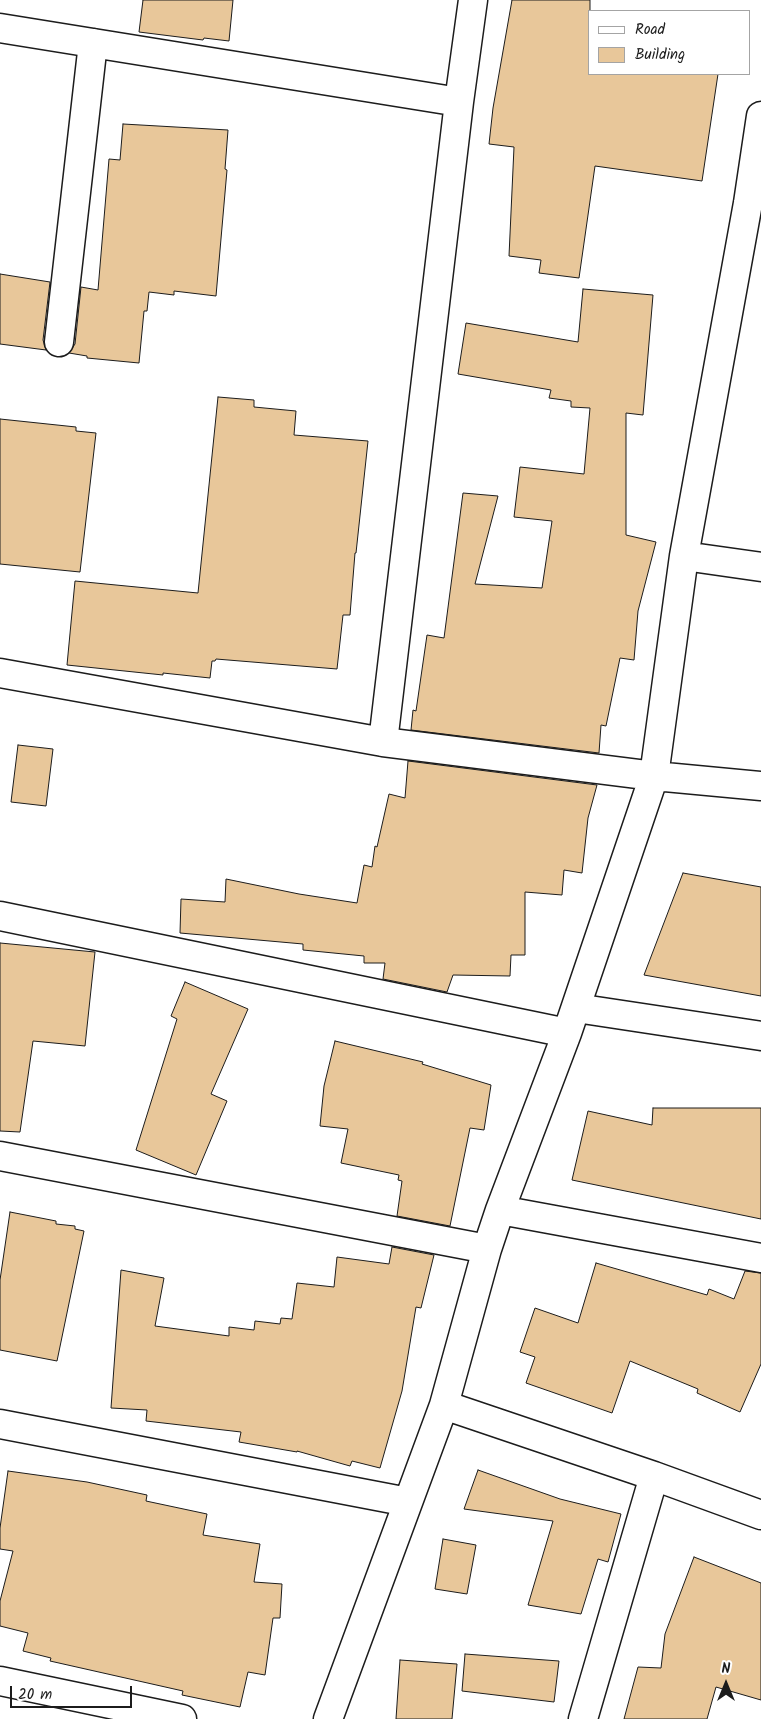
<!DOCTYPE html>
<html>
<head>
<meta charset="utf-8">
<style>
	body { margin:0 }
	#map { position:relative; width:761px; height:1719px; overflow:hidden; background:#fff; font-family:Kalam,sans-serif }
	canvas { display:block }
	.legend { position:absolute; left:588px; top:10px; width:162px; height:65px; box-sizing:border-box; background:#fff; border:1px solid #a4a4a4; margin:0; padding:6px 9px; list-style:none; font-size:15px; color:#1c1c1c }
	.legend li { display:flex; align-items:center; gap:10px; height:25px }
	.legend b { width:25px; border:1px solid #a4a4a4 }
	.north { position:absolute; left:701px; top:1659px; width:50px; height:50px; -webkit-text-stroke:4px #fff; paint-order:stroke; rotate:0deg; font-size:14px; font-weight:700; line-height:20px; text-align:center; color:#1c1c1c }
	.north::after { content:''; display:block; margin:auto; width:18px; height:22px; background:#1c1c1c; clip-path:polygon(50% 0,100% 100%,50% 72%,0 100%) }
	.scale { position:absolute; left:10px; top:1686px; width:122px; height:22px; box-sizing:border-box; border:2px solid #1c1c1c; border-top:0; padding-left:6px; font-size:15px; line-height:18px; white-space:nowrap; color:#1c1c1c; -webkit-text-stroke:4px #fff; paint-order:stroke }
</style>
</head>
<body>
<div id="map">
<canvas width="761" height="1719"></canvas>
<ul class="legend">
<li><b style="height:6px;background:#fff"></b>Road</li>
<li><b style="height:14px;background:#e8c79a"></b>Building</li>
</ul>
<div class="north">N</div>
<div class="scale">20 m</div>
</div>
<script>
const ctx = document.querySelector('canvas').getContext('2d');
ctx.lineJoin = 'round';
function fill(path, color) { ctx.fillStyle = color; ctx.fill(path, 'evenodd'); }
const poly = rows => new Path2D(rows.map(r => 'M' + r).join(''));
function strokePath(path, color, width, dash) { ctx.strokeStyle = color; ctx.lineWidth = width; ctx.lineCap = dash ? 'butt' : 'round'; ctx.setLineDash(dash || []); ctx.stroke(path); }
const building = poly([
	[143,0,233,0,229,41,204,38,203,40,139,32,143,0],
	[512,0,590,0,590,74,718,74,702,181,595,166,579,278,539,273,541,260,509,256,514,147,489,144,493,108,512,0],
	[123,124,228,130,225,169,227,170,216,296,174,291,174,295,149,292,147,311,144,311,139,363,87,358,87,356,69,353,75,344,81,287,98,290,109,159,120,160,123,124],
	[0,274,50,282,43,340,46,350,0,344,0,274],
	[583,289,653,295,643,415,626,413,626,535,656,542,638,611,634,660,620,658,606,726,601,725,599,753,411,730,413,710,416,711,427,635,444,638,463,493,498,496,475,584,542,588,552,521,514,517,520,467,584,474,590,408,571,407,571,401,549,398,551,390,458,374,466,323,578,342,583,289],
	[218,397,254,400,254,407,296,411,294,435,368,441,356,553,355,553,350,615,343,615,337,669,216,659,215,661,212,661,210,678,163,673,163,675,67,665,75,581,198,593,218,397],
	[0,419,76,427,76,431,96,433,80,572,0,564,0,419],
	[18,745,53,749,46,806,11,802,18,745],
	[408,761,597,785,588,818,582,873,564,870,562,895,525,892,525,955,511,955,510,976,453,975,447,992,383,979,385,963,364,963,364,956,303,950,303,944,180,933,181,899,225,902,226,879,299,894,357,903,364,865,372,867,375,846,377,847,389,794,405,798,408,761],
	[683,873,761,887,761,996,644,975,683,873],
	[0,943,95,952,85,1046,33,1041,20,1132,0,1131,0,943],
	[185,982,248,1009,211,1094,227,1101,196,1175,136,1150,177,1019,171,1016,185,982],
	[335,1041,423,1062,422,1064,491,1085,484,1130,470,1128,450,1226,397,1216,402,1181,398,1180,399,1175,341,1163,348,1129,320,1126,324,1086,335,1041],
	[653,1108,761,1108,761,1219,572,1180,588,1111,652,1125,653,1108],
	[10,1212,56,1221,56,1224,75,1226,75,1229,84,1231,57,1361,0,1350,0,1280,10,1212],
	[392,1247,434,1255,421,1308,416,1307,402,1391,380,1468,352,1461,350,1466,297,1451,297,1452,239,1442,241,1432,146,1421,147,1410,111,1408,121,1270,164,1278,155,1326,229,1336,229,1327,254,1330,255,1321,280,1324,281,1318,292,1319,297,1283,334,1287,337,1257,389,1264,392,1247],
	[596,1263,707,1295,709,1289,734,1299,745,1271,761,1273,761,1364,740,1412,697,1393,698,1389,630,1361,612,1413,526,1383,535,1357,520,1352,535,1308,578,1323,596,1263],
	[478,1470,560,1499,621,1514,608,1562,598,1559,581,1614,528,1605,553,1521,464,1509,478,1470],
	[8,1471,87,1482,147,1495,146,1501,207,1514,203,1535,260,1544,254,1582,282,1584,280,1618,273,1618,265,1675,248,1672,240,1707,182,1695,183,1691,50,1661,51,1658,23,1651,28,1633,0,1626,0,1601,13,1551,0,1549,0,1528,8,1471],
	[443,1539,476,1545,467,1594,435,1589,443,1539],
	[694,1557,761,1583,761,1700,716,1687,707,1719,624,1719,638,1667,661,1668,665,1634,694,1557],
	[465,1654,559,1661,554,1702,462,1691,465,1654],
	[400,1660,457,1664,452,1719,396,1719,400,1660]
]);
fill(building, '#e8c79a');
strokePath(building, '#1c1c1c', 1);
const street = poly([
	[0,28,459,102],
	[59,342,93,43],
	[684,556,761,567],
	[0,673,383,742,654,776,761,786],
	[383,742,459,102,473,0],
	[0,916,567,1033],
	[576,1008,761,1036],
	[0,1156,487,1249],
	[500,1210,761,1258],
	[444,1405,654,1476,761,1515],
	[0,1424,408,1502],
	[0,1681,182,1719],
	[328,1719,444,1405,487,1249,500,1210,567,1033,654,776,684,556,748,203,761,116],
	[583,1719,654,1476]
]);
strokePath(street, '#1c1c1c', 31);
strokePath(street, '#fff', 28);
</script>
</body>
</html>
